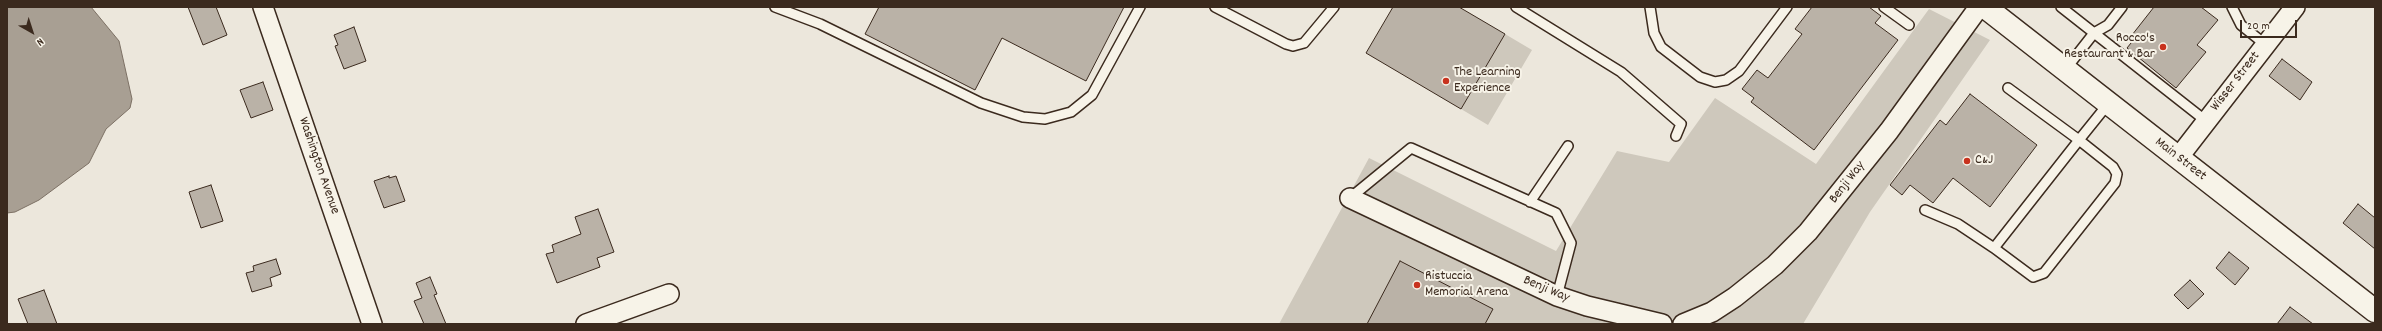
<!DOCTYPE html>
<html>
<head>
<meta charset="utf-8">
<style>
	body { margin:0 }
	#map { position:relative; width:2382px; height:331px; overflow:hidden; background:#ece7dc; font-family:Dekko,sans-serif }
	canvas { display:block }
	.frame { position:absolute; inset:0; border:8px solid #3b2a1e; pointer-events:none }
	.north { position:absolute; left:12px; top:12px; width:40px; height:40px; -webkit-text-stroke:3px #f7f3e8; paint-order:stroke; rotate:141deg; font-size:11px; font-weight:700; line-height:16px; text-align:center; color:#3b2a1e }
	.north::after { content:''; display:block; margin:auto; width:14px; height:18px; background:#3b2a1e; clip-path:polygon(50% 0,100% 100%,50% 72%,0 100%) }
	.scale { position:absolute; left:2240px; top:20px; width:57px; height:18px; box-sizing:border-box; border:2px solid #3b2a1e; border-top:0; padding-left:5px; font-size:12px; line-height:14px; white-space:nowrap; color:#3b2a1e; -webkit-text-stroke:3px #f7f3e8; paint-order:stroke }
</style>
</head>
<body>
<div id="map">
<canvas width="2382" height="331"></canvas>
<div class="frame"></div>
<div class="north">N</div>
<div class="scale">20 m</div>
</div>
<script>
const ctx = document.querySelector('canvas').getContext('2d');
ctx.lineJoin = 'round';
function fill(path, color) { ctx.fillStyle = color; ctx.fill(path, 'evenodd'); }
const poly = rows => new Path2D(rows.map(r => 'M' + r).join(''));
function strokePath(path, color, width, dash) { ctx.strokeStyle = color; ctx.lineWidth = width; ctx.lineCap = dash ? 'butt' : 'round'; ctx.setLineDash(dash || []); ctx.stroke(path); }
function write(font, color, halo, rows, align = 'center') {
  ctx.font = font + ' Dekko,sans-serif'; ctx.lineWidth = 4; ctx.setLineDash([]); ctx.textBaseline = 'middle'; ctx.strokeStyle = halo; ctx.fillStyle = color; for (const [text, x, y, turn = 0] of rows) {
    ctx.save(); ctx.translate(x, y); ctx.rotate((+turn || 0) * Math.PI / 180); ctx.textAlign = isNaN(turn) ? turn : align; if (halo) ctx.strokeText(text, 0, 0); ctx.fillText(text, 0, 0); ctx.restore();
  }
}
fill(poly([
	[1929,9,1990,40,1870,212,1803,324,1279,324,1369,158,1556,251,1617,151,1669,162,1715,98,1816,164],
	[1505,34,1532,50,1488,125,1461,109]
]), '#cec8bc');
const water = poly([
	[7,7,91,7,119,41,132,99,130,108,106,129,89,163,39,200,15,212,7,213,7,7]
]);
fill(water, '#a89f93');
strokePath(water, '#7c7064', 1);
const building = poly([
	[188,7,216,7,227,35,203,45,188,7],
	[879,7,1124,7,1086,81,1002,38,975,90,865,34,879,7],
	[1393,7,1459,7,1505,34,1461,109,1366,53,1393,7],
	[1812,7,1869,7,1881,16,1875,23,1898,40,1814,150,1751,102,1754,98,1742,89,1757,70,1768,78,1802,34,1795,29,1812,7],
	[2154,7,2201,7,2218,20,2197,45,2206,52,2176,88,2127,48,2135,38,2132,35,2154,7],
	[354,27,366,61,344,69,335,46,338,45,334,35,354,27],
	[2282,59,2312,82,2300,100,2269,76,2282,59],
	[263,82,273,110,251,118,240,90,263,82],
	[1970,94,2037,145,1990,207,1953,178,1933,203,1910,185,1902,195,1890,185,1940,120,1946,125,1970,94],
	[389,176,389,178,396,176,405,201,384,208,374,181,389,176],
	[211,185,223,221,201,228,189,192,211,185],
	[2358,204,2375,218,2375,249,2343,223,2358,204],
	[598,209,614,252,597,258,600,267,557,283,546,254,554,252,552,245,581,234,575,217,598,209],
	[2229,252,2249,268,2235,285,2216,268,2229,252],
	[276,259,281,274,270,278,272,286,252,292,246,273,254,271,253,266,276,259],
	[1400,261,1493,309,1485,324,1367,324,1400,261],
	[430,277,437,294,434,295,446,324,424,324,414,301,422,298,416,283,430,277],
	[2190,280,2204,294,2188,309,2174,295,2190,280],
	[44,290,57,324,28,324,18,299,44,290],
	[2290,307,2313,324,2277,324,2290,307]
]);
fill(building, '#bab2a7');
strokePath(building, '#3b2a1e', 1);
const lane = poly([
	[775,7,820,24,981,103,1023,117,1045,119,1071,112,1092,95,1140,7],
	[1215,7,1286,44,1293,46,1304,43,1334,7],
	[1516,7,1621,72,1681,124,1676,136],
	[1650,7,1654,33,1661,47,1700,77,1715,82,1726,80,1739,71,1787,7],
	[1884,7,1909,25],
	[2061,7,2206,121],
	[2232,7,2241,25,2266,45],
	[2065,70,2094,33,2108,25,2122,7],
	[2008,88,2079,140,2113,167,2117,174,2115,183,2044,273,2033,277,1994,248,2079,140,2108,104],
	[1350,198,1411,148,1556,213,1571,243,1557,296],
	[1530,202,1568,146],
	[1925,210,1958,224,1994,248]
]);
const street = poly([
	[263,7,372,324],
	[2178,158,2295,7],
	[1350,198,1557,296,1587,306,1662,324],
	[586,324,669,294],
	[1683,324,1712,312,1735,297,1775,265,1808,232,1889,131,1979,7]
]);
const secondary = poly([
	[1985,7,2375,311]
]);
strokePath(lane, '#3b2a1e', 12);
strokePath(street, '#3b2a1e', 22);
strokePath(secondary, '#3b2a1e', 25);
strokePath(lane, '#f7f3e8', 9);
strokePath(street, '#f7f3e8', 19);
strokePath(secondary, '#f7f3e8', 22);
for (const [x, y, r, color] of [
	[2163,47,4,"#c8321e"],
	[1446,81,4,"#c8321e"],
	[1967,161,4,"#c8321e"],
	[1417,285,4,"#c8321e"]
]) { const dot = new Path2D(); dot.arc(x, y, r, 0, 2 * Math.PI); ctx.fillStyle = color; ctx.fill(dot); strokePath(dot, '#f7f3e8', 1.5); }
write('14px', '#3b2a1e', '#f7f3e8', [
	["Rocco's",2155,39,"right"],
	["Restaurant & Bar",2155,55,"right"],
	["The Learning",1454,73],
	["Experience",1454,89],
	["C&J",1975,161],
	["Ristuccia",1425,277],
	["Memorial Arena",1425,293]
], 'left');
write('14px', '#3b2a1e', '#f7f3e8', [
	["Wisser Street",2236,82,-52],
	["Main Street",2180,160,38],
	["Washington Avenue",318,166,71],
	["Benji Way",1848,183,-52],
	["Benji Way",1546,290,23]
]);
</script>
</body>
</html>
